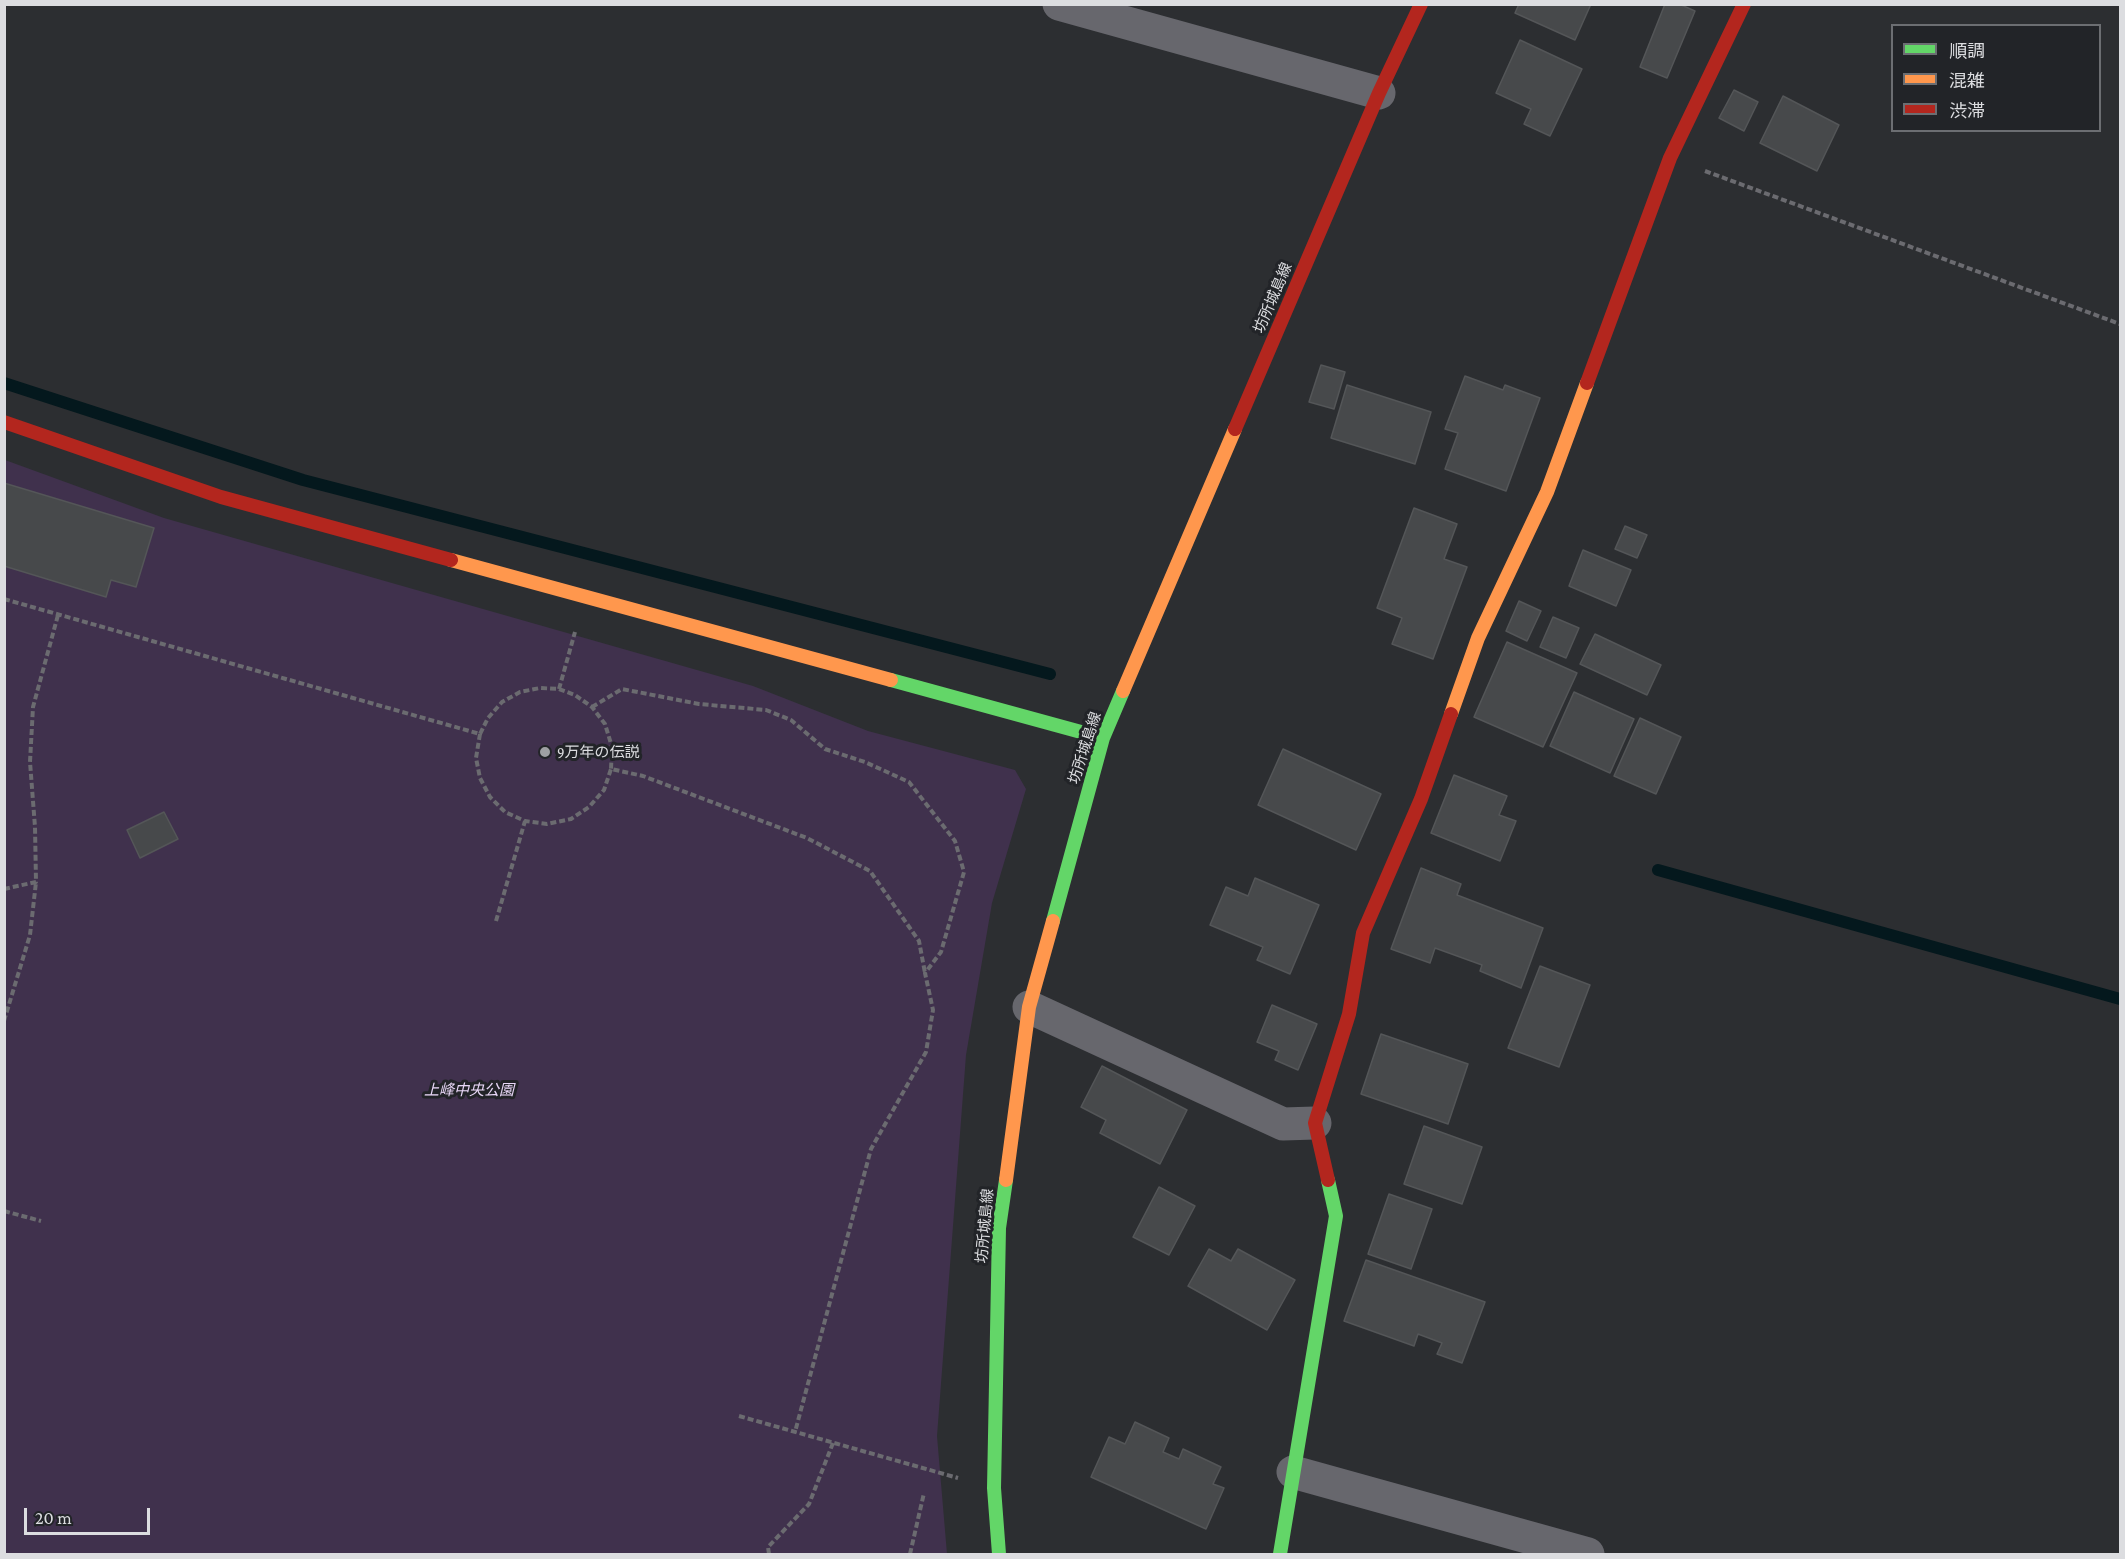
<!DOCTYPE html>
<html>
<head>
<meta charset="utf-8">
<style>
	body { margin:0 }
	#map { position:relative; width:2125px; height:1559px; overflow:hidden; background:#2c2e31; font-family:"Crimson Pro","Noto Sans JP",serif }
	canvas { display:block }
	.frame { position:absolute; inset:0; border:6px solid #dcdde0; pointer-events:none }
	.legend { position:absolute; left:1891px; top:24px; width:210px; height:108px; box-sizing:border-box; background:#222428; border:2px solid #6c6e72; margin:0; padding:8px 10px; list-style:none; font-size:18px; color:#dcdde0 }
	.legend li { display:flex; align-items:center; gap:12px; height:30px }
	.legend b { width:30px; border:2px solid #6c6e72 }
	.scale { position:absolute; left:24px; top:1508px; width:126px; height:27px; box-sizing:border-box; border:3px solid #dcdde0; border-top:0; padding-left:8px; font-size:18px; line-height:21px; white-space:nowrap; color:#dcdde0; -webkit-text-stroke:4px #222428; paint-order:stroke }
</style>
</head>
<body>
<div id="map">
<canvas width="2125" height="1559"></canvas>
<div class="frame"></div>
<ul class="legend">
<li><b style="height:8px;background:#63d668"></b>順調</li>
<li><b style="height:8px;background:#ff974d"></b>混雑</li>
<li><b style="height:8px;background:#b3261e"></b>渋滞</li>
</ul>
<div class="scale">20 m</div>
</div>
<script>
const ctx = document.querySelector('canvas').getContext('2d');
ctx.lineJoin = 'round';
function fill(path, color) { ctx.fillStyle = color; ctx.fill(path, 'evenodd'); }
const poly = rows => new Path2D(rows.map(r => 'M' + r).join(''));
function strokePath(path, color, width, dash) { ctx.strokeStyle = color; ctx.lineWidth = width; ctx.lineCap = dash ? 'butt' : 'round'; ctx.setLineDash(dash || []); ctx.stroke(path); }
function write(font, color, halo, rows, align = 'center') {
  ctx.font = font + ' "Crimson Pro","Noto Sans JP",serif'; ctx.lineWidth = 6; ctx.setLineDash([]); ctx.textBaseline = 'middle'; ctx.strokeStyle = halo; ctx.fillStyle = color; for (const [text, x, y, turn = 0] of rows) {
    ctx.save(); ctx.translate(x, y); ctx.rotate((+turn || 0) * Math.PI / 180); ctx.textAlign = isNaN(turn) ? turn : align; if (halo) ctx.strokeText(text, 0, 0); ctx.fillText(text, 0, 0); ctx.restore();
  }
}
fill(poly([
	[5,460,164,518,753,686,868,731,1015,770,1026,789,992,903,966,1055,937,1436,947,1554,5,1554]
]), '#40314d');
strokePath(poly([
	[4,383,303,480,1050,674],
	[1658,870,2120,999]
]), '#04181d', 12);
const building = poly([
	[1519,4,1591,4,1575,40,1515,13,1519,4],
	[1665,4,1679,4,1695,11,1667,78,1640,67,1665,4],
	[1520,40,1582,69,1550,136,1524,124,1531,109,1496,93,1520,40],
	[1734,90,1758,102,1744,131,1719,118,1734,90],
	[1783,96,1839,125,1817,171,1760,143,1783,96],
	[1321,365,1345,372,1334,409,1309,402,1321,365],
	[1465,376,1503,390,1505,385,1540,398,1506,491,1445,469,1458,433,1445,429,1465,376],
	[1347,385,1431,412,1415,464,1331,438,1347,385],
	[4,483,154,528,136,587,111,580,106,597,4,566,4,483],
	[1414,508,1457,524,1444,559,1467,567,1433,659,1392,644,1402,618,1377,608,1414,508],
	[1625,526,1647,535,1637,558,1615,549,1625,526],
	[1583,550,1631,570,1616,606,1569,586,1583,550],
	[1519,601,1541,611,1527,641,1506,631,1519,601],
	[1553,617,1579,628,1566,658,1540,647,1553,617],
	[1595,634,1661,665,1647,695,1580,664,1595,634],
	[1507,642,1577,673,1543,747,1474,717,1507,642],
	[1574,692,1634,719,1610,773,1550,746,1574,692],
	[1640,718,1681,737,1656,794,1614,776,1640,718],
	[1283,749,1381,794,1356,850,1258,805,1283,749],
	[1454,775,1507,796,1499,815,1516,821,1500,861,1431,833,1454,775],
	[164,812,178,839,140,858,127,830,164,812],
	[1421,868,1461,884,1457,895,1543,928,1521,988,1480,971,1482,965,1435,948,1430,963,1391,949,1421,868],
	[1255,878,1319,905,1290,974,1257,960,1263,947,1210,925,1226,887,1248,896,1255,878],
	[1540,966,1590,985,1559,1067,1508,1048,1540,966],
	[1272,1005,1317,1024,1298,1070,1275,1060,1279,1051,1257,1042,1272,1005],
	[1381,1034,1468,1064,1448,1124,1361,1094,1381,1034],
	[1102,1066,1187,1110,1160,1164,1100,1133,1106,1120,1081,1107,1102,1066],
	[1424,1126,1482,1147,1462,1204,1404,1184,1424,1126],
	[1159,1187,1195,1206,1169,1255,1133,1237,1159,1187],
	[1389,1194,1432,1209,1411,1269,1368,1254,1389,1194],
	[1209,1249,1231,1261,1238,1249,1295,1280,1267,1330,1188,1286,1209,1249],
	[1366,1260,1485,1302,1462,1363,1437,1354,1442,1343,1418,1334,1414,1346,1344,1321,1366,1260],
	[1135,1422,1169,1438,1163,1452,1179,1459,1183,1449,1221,1467,1213,1484,1224,1488,1206,1529,1091,1477,1109,1437,1125,1444,1135,1422]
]);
fill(building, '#47494b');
strokePath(building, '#545658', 1.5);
strokePath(poly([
	[1705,171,2120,324],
	[4,599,480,734,488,718,502,702,520,692,540,688,559,689,575,695,592,707,605,724,612,747,611,769],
	[559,689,575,632],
	[592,707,622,689,699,704,766,710,791,720,825,749,865,762,909,782,955,841,964,872,941,952,925,973,933,1010,926,1052,871,1149,795,1432],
	[480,734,476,758,480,778,490,797,505,812,525,821,547,824,571,819,589,807,604,790,611,769,643,776,807,838,870,871,919,941,925,973],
	[4,889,36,882,35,827,30,762,33,707,58,615],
	[496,921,525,821],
	[4,1021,30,935,36,882],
	[4,1211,41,1221],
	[739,1416,958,1478],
	[769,1554,768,1547,809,1504,833,1443],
	[910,1554,924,1493]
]), '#6b6b70', 4, [6, 3]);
strokePath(poly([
	[1059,4,1379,93],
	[1029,1007,1283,1124,1315,1123],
	[1293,1472,1588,1554]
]), '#67676d', 33);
strokePath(poly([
	[891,680,1103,738],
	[1053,921,1103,738,1123,691],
	[999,1554,994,1488,999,1228,1006,1180],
	[1280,1554,1336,1216,1328,1180]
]), '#63d668', 14);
strokePath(poly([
	[451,560,891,680],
	[1123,691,1235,429],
	[1451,714,1478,638,1547,492,1587,383],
	[1006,1180,1029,1007,1053,921]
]), '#ff974d', 14);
strokePath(poly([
	[1587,383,1670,158,1744,4],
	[4,422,221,497,451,560],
	[1235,429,1379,93,1421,4],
	[1328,1180,1315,1123,1349,1014,1363,933,1421,799,1451,714]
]), '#b3261e', 14);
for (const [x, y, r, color] of [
	[545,752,6,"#9ea0a3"]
]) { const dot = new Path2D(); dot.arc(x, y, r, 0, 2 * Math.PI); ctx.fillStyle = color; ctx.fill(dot); strokePath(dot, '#222428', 2); }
write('15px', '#dcdde0', '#222428', [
	["坊所城島線",1273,298,-67],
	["坊所城島線",1085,748,-72],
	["坊所城島線",985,1226,-85]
]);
write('15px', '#dcdde0', '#222428', [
	["9万年の伝説",557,752]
], 'left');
write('italic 15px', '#e8d7f7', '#222428', [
	["上峰中央公園",469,1090]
]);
</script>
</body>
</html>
